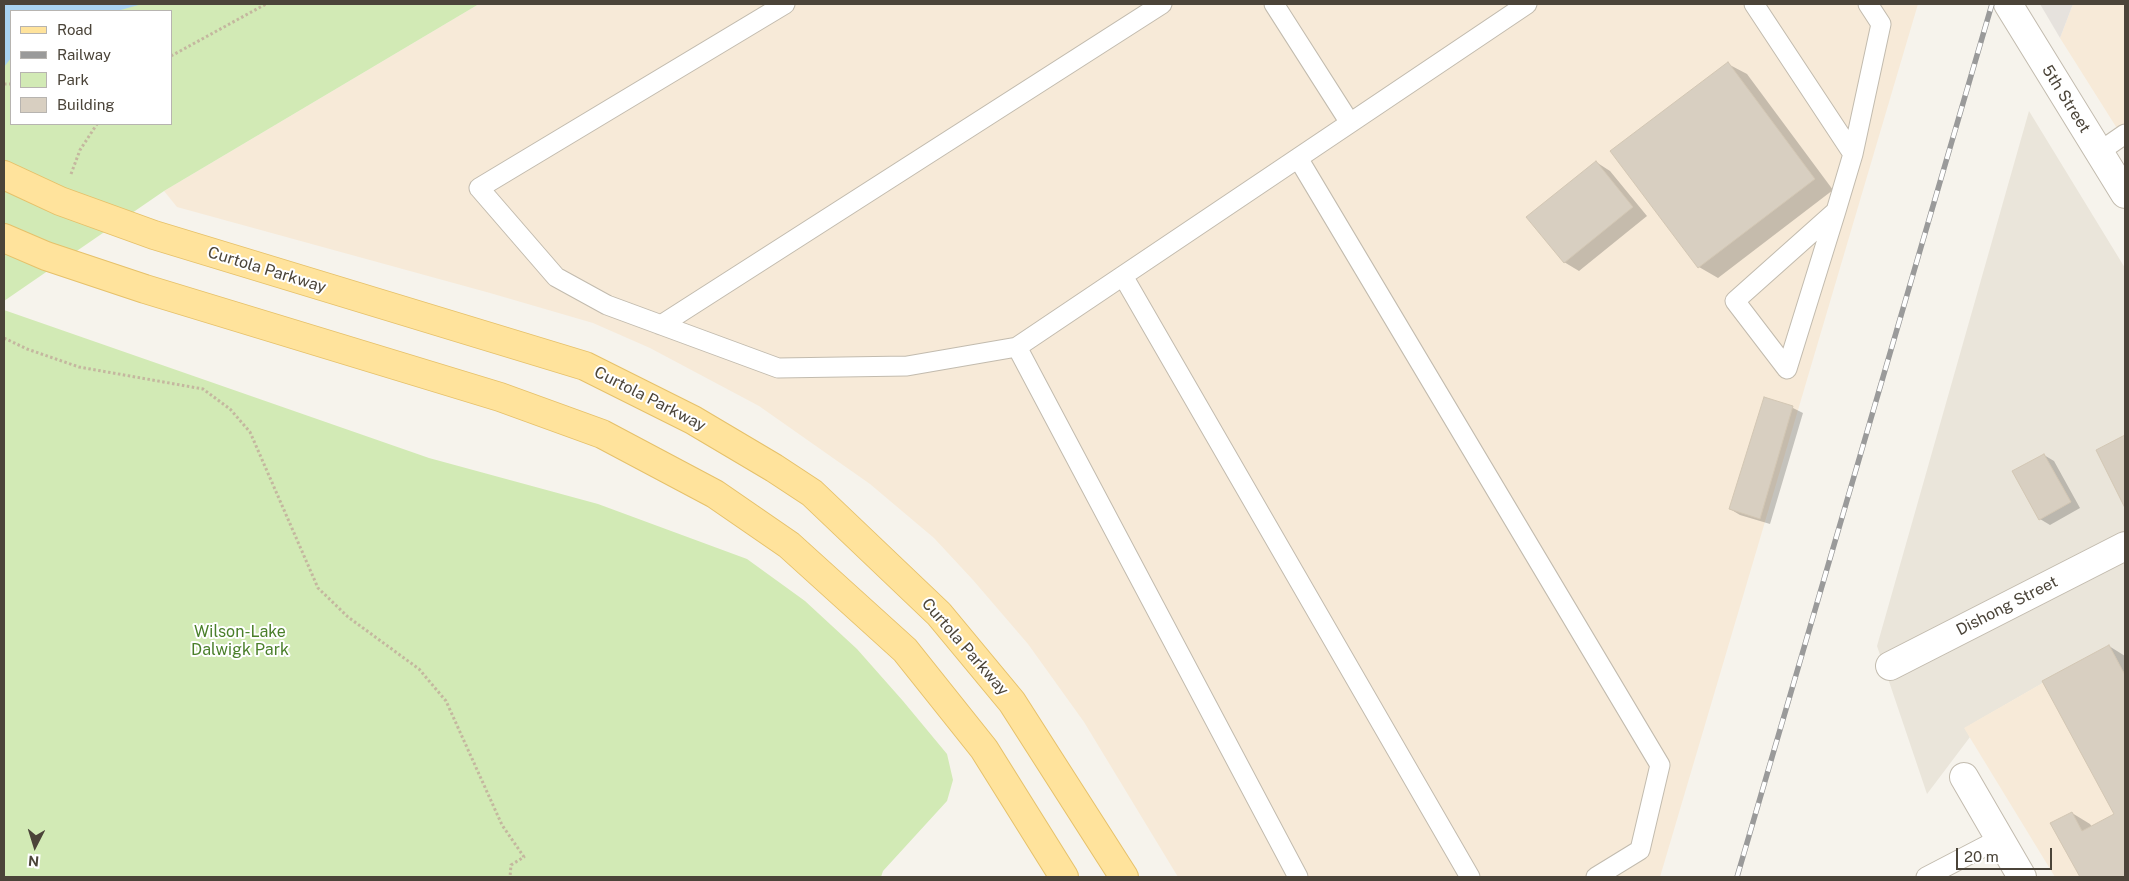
<!DOCTYPE html>
<html>
<head>
<meta charset="utf-8">
<style>
	body { margin:0 }
	#map { position:relative; width:2129px; height:881px; overflow:hidden; background:#f6f3ec; font-family:"Public Sans",sans-serif }
	canvas { display:block }
	.frame { position:absolute; inset:0; border:5px solid #4b4439; pointer-events:none }
	.legend { position:absolute; left:10px; top:10px; width:162px; height:115px; box-sizing:border-box; background:#fff; border:1px solid #b7b4b0; margin:0; padding:6px 9px; list-style:none; font-size:15px; color:#4b4439 }
	.legend li { display:flex; align-items:center; gap:10px; height:25px }
	.legend b { width:25px; border:1px solid #b7b4b0 }
	.north { position:absolute; left:10px; top:821px; width:50px; height:50px; -webkit-text-stroke:4px #fff; paint-order:stroke; rotate:185deg; font-size:14px; font-weight:700; line-height:20px; text-align:center; color:#4b4439 }
	.north::after { content:''; display:block; margin:auto; width:18px; height:22px; background:#4b4439; clip-path:polygon(50% 0,100% 100%,50% 72%,0 100%) }
	.scale { position:absolute; left:1956px; top:848px; width:96px; height:22px; box-sizing:border-box; border:2px solid #4b4439; border-top:0; padding-left:6px; font-size:15px; line-height:18px; white-space:nowrap; color:#4b4439; -webkit-text-stroke:4px #fff; paint-order:stroke }
</style>
</head>
<body>
<div id="map">
<canvas width="2129" height="881"></canvas>
<div class="frame"></div>
<ul class="legend">
<li><b style="height:6px;background:#ffe39c"></b>Road</li>
<li><b style="height:6px;background:#9a9a9a"></b>Railway</li>
<li><b style="height:14px;background:#d2eab5"></b>Park</li>
<li><b style="height:14px;background:#d8cfc1"></b>Building</li>
</ul>
<div class="north">N</div>
<div class="scale">20 m</div>
</div>
<script>
const ctx = document.querySelector('canvas').getContext('2d');
ctx.lineJoin = 'round';
function fill(path, color) { ctx.fillStyle = color; ctx.fill(path, 'evenodd'); }
const poly = rows => new Path2D(rows.map(r => 'M' + r).join(''));
function strokePath(path, color, width, dash) { ctx.strokeStyle = color; ctx.lineWidth = width; ctx.lineCap = dash ? 'butt' : 'round'; ctx.setLineDash(dash || []); ctx.stroke(path); }
function write(font, color, halo, rows, align = 'center') {
  ctx.font = font + ' "Public Sans",sans-serif'; ctx.lineWidth = 4; ctx.setLineDash([]); ctx.textBaseline = 'middle'; ctx.strokeStyle = halo; ctx.fillStyle = color; for (const [text, x, y, turn = 0] of rows) {
    ctx.save(); ctx.translate(x, y); ctx.rotate((+turn || 0) * Math.PI / 180); ctx.textAlign = isNaN(turn) ? turn : align; if (halo) ctx.strokeText(text, 0, 0); ctx.fillText(text, 0, 0); ctx.restore();
  }
}
fill(poly([
	[2029,111,2125,268,2125,675,2109,645,1965,728,1970,737,1927,794,1877,646]
]), '#eae5da');
fill(poly([
	[479,4,1918,4,1660,877,1178,877,1084,722,1028,644,973,580,934,538,870,484,759,406,650,348,593,323,490,293,177,207,164,191],
	[2073,4,2125,4,2125,141,2060,38],
	[2109,645,2125,675,2125,877,2055,877,1964,728]
]), '#f7ead8');
fill(poly([
	[2040,4,2073,4,2060,38]
]), '#e6e2dd');
fill(poly([
	[4,4,479,4,164,191,4,301],
	[11,11,171,11,171,124,11,124],
	[4,310,429,458,598,504,747,559,805,601,857,649,903,701,947,754,953,780,947,801,883,871,881,877,4,877]
]), '#d2eab5');
fill(poly([
	[4,4,142,4,117,11,11,11,11,58,4,67]
]), '#a9d4f2');
fill(poly([
	[1728,64,1747,74,1833,190,1718,278,1699,267],
	[1596,162,1610,171,1647,216,1579,271,1564,262],
	[1765,399,1793,408,1803,413,1770,524,1740,515,1730,509],
	[2125,437,2125,505,2097,451],
	[2044,455,2054,461,2080,508,2050,525,2040,519],
	[2109,646,2125,656,2125,877,2081,877,2052,823,2072,813,2090,824,2092,827,2116,815]
]), '#0003');
const building = poly([
	[1728,62,1815,179,1698,268,1610,151,1728,62],
	[1596,161,1633,207,1564,263,1526,217,1596,161],
	[1764,397,1793,406,1760,519,1729,509,1764,397],
	[2125,435,2125,508,2096,450,2125,435],
	[2044,454,2071,502,2039,520,2012,471,2044,454],
	[2109,645,2125,675,2125,877,2080,877,2050,823,2072,812,2082,831,2114,814,2042,681,2109,645]
]);
fill(building, '#d8cfc1');
strokePath(building, '#d3c7b4', 1);
const service = poly([
	[785,4,479,188,556,277,607,305,778,368,907,366,1017,347,1527,4],
	[1274,4,1350,123],
	[1754,4,1853,154],
	[2099,152,2125,134],
	[1298,158,1660,765,1640,850,1596,877],
	[1836,211,1735,301,1787,369,1836,211,1853,154,1881,24,1868,4],
	[1123,276,1470,877],
	[661,325,1162,4],
	[1017,347,1298,877],
	[1926,877,1999,839]
]);
const minor = poly([
	[1890,666,2125,546],
	[1964,777,2022,877]
]);
const tertiary = poly([
	[2008,4,2125,194]
]);
const primary = poly([
	[4,175,60,201,154,235,585,366,693,420,774,468,812,493,939,614,1012,702,1124,877],
	[4,238,46,256,145,289,500,397,602,434,715,494,789,545,905,650,984,749,1064,877]
]);
strokePath(service, '#c2bbae', 21);
strokePath(minor, '#c2bbae', 30);
strokePath(tertiary, '#c2bbae', 30);
strokePath(primary, '#e6c16a', 30);
strokePath(poly([
	[171,56,266,4],
	[4,84,11,84],
	[71,174,80,150,97,124],
	[4,338,27,349,79,367,203,389,230,409,250,432,318,588,348,617,419,669,446,701,502,825,524,857,511,865,510,877]
]), '#c4b79f', 3, [2.5, 2.5]);
strokePath(service, '#fff', 19);
strokePath(minor, '#fff', 28);
strokePath(tertiary, '#fff', 28);
strokePath(primary, '#ffe39c', 28);
const rail = poly([
	[1737,877,1992,4]
]);
strokePath(rail, '#9a9a9a', 5.5);
strokePath(rail, '#fff', 4, [11]);
write('16px', '#4b4439', '#fff', [
	["5th Street",2066,99,58],
	["Curtola Parkway",267,270,17],
	["Curtola Parkway",650,399,27],
	["Dishong Street",2007,606,-27],
	["Curtola Parkway",965,647,49]
]);
write('16px', '#4a7f2a', '#fff', [
	["Wilson-Lake",240,632],
	["Dalwigk Park",240,650]
]);
</script>
</body>
</html>
